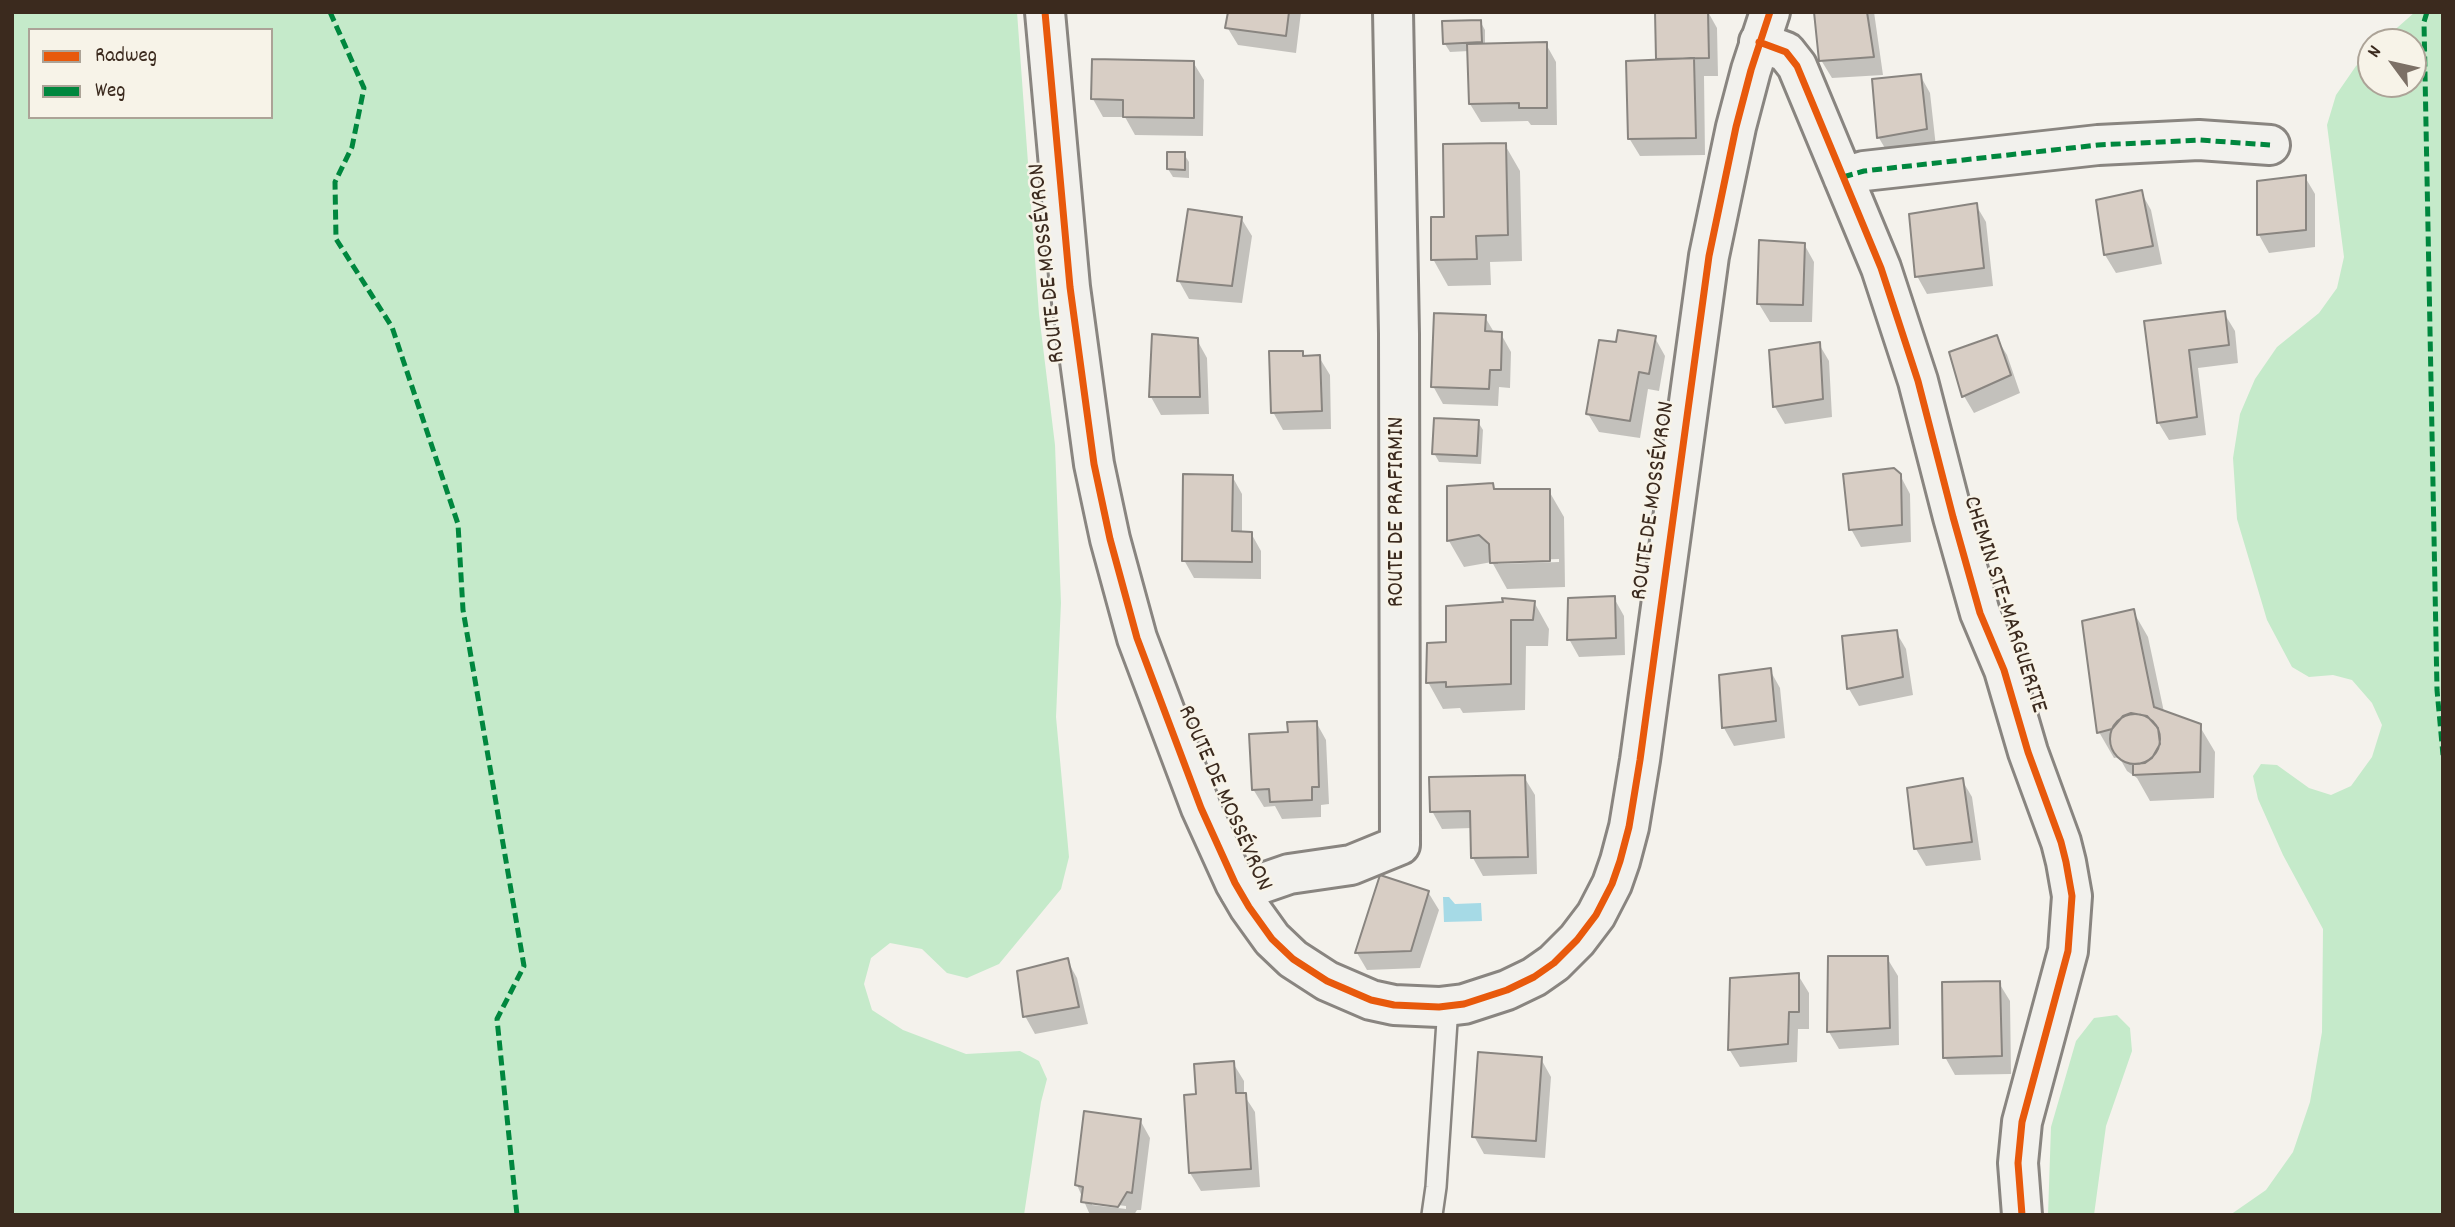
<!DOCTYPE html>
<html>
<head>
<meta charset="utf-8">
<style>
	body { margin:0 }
	#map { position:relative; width:2455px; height:1227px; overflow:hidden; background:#f4f2ec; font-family:Dekko,sans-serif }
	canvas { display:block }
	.frame { position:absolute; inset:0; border:14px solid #3b2a1e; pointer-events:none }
	.legend { position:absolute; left:28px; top:28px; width:245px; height:91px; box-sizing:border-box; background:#f7f3e8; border:2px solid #aca397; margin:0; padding:9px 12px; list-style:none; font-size:21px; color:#3b2a1e }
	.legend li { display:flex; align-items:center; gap:14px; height:35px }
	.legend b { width:35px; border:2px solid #aca397 }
	.north { position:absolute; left:2357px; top:28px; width:70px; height:70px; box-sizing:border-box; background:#f7f3e8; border:2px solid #aca397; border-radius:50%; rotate:303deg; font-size:19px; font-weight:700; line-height:28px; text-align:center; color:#3b2a1e }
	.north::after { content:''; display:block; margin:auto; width:24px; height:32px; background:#7c7066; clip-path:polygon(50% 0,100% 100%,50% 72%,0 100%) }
</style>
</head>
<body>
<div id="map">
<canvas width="2455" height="1227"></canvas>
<div class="frame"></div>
<ul class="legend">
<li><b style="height:9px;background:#e8590c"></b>Radweg</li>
<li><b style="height:9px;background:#00873e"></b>Weg</li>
</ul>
<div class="north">N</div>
</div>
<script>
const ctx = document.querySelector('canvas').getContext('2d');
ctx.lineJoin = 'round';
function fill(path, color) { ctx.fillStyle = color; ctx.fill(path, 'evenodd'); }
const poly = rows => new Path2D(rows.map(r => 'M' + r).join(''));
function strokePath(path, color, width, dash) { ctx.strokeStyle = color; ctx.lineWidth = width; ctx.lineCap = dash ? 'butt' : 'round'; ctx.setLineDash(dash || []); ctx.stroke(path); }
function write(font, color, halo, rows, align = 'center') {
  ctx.font = font + ' Dekko,sans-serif'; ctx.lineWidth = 5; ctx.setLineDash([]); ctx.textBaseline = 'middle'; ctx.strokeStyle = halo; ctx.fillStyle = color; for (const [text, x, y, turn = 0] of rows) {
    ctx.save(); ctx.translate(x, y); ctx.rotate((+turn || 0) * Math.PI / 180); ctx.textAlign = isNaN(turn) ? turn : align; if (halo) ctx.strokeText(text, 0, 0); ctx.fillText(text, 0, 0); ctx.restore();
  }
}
fill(poly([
	[12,12,1017,12,1039,314,1055,445,1061,603,1056,717,1069,857,1061,889,999,964,967,978,947,973,922,949,890,943,871,958,864,984,872,1010,903,1030,966,1054,1020,1051,1039,1061,1047,1079,1041,1102,1024,1215,12,1215],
	[30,30,271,30,271,117,30,117],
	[2415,12,2443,12,2443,1215,2230,1215,2266,1190,2293,1152,2310,1102,2322,1032,2323,929,2283,855,2258,799,2253,776,2261,764,2277,765,2309,788,2331,795,2351,786,2372,757,2382,725,2372,703,2352,680,2333,675,2309,677,2292,667,2267,620,2237,519,2233,458,2240,414,2255,379,2277,347,2319,313,2337,288,2344,257,2327,125,2336,95,2356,66,2371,51,2371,84,2413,84,2413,42,2381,42],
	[2117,1015,2130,1028,2132,1051,2106,1126,2094,1215,2048,1215,2051,1127,2076,1041,2094,1018]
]), '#c5eaca');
fill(poly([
	[1443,897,1449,897,1455,904,1481,903,1482,921,1444,922]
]), '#a6dae6');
fill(poly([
	[1229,12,1301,12,1296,53,1238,45,1227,27],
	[1657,12,1708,12,1717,28,1718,76,1704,76,1705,155,1640,156,1629,138,1657,61],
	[1815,12,1874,12,1883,75,1832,78,1821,60],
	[1480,21,1485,30,1485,45,1546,44,1556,62,1557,125,1531,125,1528,121,1481,122,1470,104,1469,51,1450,52,1445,44],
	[1193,62,1204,80,1203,136,1135,135,1125,117,1103,117,1093,99],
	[1920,75,1930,93,1936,147,1889,155,1879,138],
	[1505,145,1520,171,1522,261,1490,262,1491,285,1448,286,1433,259,1446,219],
	[1184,154,1189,162,1189,178,1173,177,1168,169],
	[2305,177,2315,194,2315,247,2269,253,2259,235,2258,182],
	[2141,192,2151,210,2162,264,2116,273,2105,255,2098,201],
	[1976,205,1986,222,1993,286,1927,294,1917,276],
	[1241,218,1252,236,1242,303,1189,299,1179,281],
	[1804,244,1814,262,1812,322,1770,322,1759,304],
	[2224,313,2235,331,2238,363,2198,368,2206,435,2169,440,2158,422,2146,323],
	[1485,317,1495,334,1501,334,1511,352,1510,388,1499,387,1498,406,1443,404,1433,386],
	[1996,337,2007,355,2020,393,1974,413,1964,396],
	[1655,338,1665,356,1659,391,1648,389,1640,438,1599,432,1588,414,1617,344],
	[1197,340,1207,358,1209,414,1161,415,1151,397],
	[1819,344,1829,361,1832,417,1785,424,1775,407,1770,351],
	[1302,352,1305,357,1319,357,1330,375,1331,429,1283,430,1273,412],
	[1478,422,1483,430,1481,464,1439,462,1434,453],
	[1900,475,1910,494,1911,542,1861,547,1851,529],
	[1232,476,1242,494,1242,533,1251,533,1261,551,1261,579,1194,578,1184,560],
	[1492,485,1495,490,1549,491,1564,517,1565,587,1507,589,1492,562,1464,567,1449,541,1449,488],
	[1559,559,1559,562,1498,564,1498,561],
	[1614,598,1624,616,1625,655,1579,657,1569,639],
	[1534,602,1549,629,1548,646,1526,646,1525,710,1463,713,1460,708,1443,709,1428,682,1447,644],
	[2133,611,2148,637,2164,712,2199,725,2215,752,2214,798,2150,801,2137,778,2127,771,2119,757,2114,758,2099,732],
	[1896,632,1906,649,1913,695,1859,706,1849,689],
	[1770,670,1780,688,1785,738,1734,746,1724,728,1720,677],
	[1316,722,1326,740,1329,804,1321,805,1321,817,1282,819,1275,806,1264,807,1253,789,1290,734],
	[1524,777,1535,795,1537,874,1483,876,1473,858,1472,828,1442,829,1432,811],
	[1962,780,1972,797,1981,860,1926,866,1916,849],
	[1381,877,1428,892,1439,910,1420,968,1367,970,1357,953],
	[1887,958,1898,976,1899,1045,1839,1049,1829,1032],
	[1067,960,1077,978,1088,1024,1035,1034,1025,1016],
	[1798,975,1809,993,1809,1029,1798,1029,1797,1062,1740,1067,1729,1049],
	[1999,983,2010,1001,2011,1074,1955,1075,1945,1057],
	[1541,1059,1551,1077,1545,1158,1484,1154,1474,1136],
	[1233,1063,1244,1081,1244,1095,1255,1112,1260,1187,1201,1191,1190,1173,1197,1096],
	[1140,1120,1150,1138,1141,1210,1137,1210,1134,1215,1090,1215,1077,1185],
	[1092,1202,1126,1206,1126,1209,1092,1205]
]), '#0003');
const building = poly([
	[1228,12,1289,12,1286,36,1225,28,1228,12],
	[1655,12,1708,12,1709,58,1656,59,1655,12],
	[1814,12,1867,12,1874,57,1819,61,1814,12],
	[1481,20,1482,42,1443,44,1442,21,1481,20],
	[1547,42,1547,108,1519,108,1519,103,1469,104,1467,44,1547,42],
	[1694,58,1696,138,1628,139,1626,61,1694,58],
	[1092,59,1194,61,1194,118,1123,117,1123,100,1091,99,1092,59],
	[1921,74,1927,129,1877,138,1872,79,1921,74],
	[1506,143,1508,235,1476,236,1477,259,1431,260,1431,217,1444,217,1443,144,1506,143],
	[1167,152,1185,152,1185,170,1167,169,1167,152],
	[2306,175,2306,230,2257,235,2257,181,2306,175],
	[2142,190,2153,246,2104,255,2096,200,2142,190],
	[1977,203,1984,268,1915,277,1909,214,1977,203],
	[1188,209,1242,217,1232,286,1177,281,1188,209],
	[1759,240,1805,243,1803,305,1757,304,1759,240],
	[2225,311,2229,345,2189,350,2197,417,2157,423,2144,321,2225,311],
	[1434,313,1486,315,1485,331,1502,332,1501,370,1490,370,1489,389,1431,387,1434,313],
	[1618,330,1656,336,1649,374,1639,372,1630,421,1586,414,1599,340,1616,342,1618,330],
	[1152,334,1198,338,1200,397,1149,397,1152,334],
	[1997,335,2011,375,1962,397,1949,352,1997,335],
	[1820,342,1823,399,1773,407,1769,350,1820,342],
	[1269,351,1303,351,1303,356,1320,355,1322,411,1271,413,1269,351],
	[1434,418,1479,420,1477,456,1432,454,1434,418],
	[1894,468,1901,474,1902,525,1849,530,1843,474,1894,468],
	[1183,474,1233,475,1232,531,1252,532,1252,562,1182,561,1183,474],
	[1493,483,1494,489,1550,489,1550,561,1490,563,1489,544,1479,535,1447,541,1447,486,1493,483],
	[1615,596,1616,638,1567,640,1568,598,1615,596],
	[1502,598,1535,601,1533,620,1511,620,1511,684,1446,687,1446,682,1426,683,1427,643,1446,642,1446,606,1503,602,1502,598],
	[2134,609,2154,707,2201,724,2200,772,2133,775,2133,764,2145,763,2152,758,2160,744,2158,728,2147,716,2131,713,2123,716,2112,729,2097,733,2082,621,2134,609],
	[1897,630,1903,677,1847,689,1842,636,1897,630],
	[1771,668,1776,721,1722,728,1719,675,1771,668],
	'2110 739a25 25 0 1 1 50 0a25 25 0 1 1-50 0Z',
	[1317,721,1319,787,1312,787,1312,800,1270,802,1269,789,1252,790,1249,734,1288,732,1287,722,1317,721],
	[1525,775,1528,857,1471,858,1470,811,1430,812,1429,777,1525,775],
	[1963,778,1972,842,1914,849,1907,788,1963,778],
	[1380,875,1429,891,1411,951,1355,953,1380,875],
	[1828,956,1888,956,1890,1028,1827,1032,1828,956],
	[1068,958,1079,1007,1023,1017,1017,971,1068,958],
	[1799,973,1799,1012,1789,1012,1788,1044,1728,1050,1730,978,1799,973],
	[2000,981,2002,1056,1943,1058,1942,982,2000,981],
	[1478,1052,1542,1057,1536,1141,1472,1137,1478,1052],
	[1234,1061,1236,1093,1246,1093,1251,1169,1189,1173,1184,1095,1196,1094,1194,1064,1234,1061],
	[1084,1111,1141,1119,1132,1193,1127,1192,1118,1207,1081,1202,1083,1187,1075,1185,1084,1111]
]);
fill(building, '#d8cec5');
strokePath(building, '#898580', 2);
const service = poly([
	[1432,1215,1436,1187,1448,1006]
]);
const minor = poly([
	[1759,42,1786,52,1797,66,1881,268,1918,381,1953,517,1980,613,2004,670,2028,752,2061,842,2066,862,2072,896,2068,951,2022,1122,2018,1163,2022,1215],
	[1843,177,1864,171,2098,145,2199,140,2270,145],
	[1240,891,1289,874,1351,865,1400,845,1399,334,1393,12]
]);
const tertiary = poly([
	[1045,12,1070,287,1094,464,1110,539,1137,638,1201,808,1235,883,1249,907,1272,939,1293,959,1327,981,1371,1000,1394,1005,1439,1007,1464,1004,1507,990,1534,977,1554,963,1577,940,1596,915,1612,884,1620,861,1629,827,1640,760,1709,256,1736,127,1751,70,1770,12]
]);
strokePath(service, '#898580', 24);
strokePath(minor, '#898580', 44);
strokePath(tertiary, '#898580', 44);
strokePath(service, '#f2f1ed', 19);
strokePath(minor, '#f2f1ed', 38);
strokePath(tertiary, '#f2f1ed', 38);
strokePath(poly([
	[330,12,364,88,352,147,335,182,336,239,392,327,458,524,463,610,524,966,497,1019,517,1215],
	[2427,12,2424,22,2437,690,2443,755],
	[1843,177,1864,171,2098,145,2199,140,2270,145]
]), '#00873e', 5, [10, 5]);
strokePath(poly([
	[1045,12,1070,287,1094,464,1110,539,1137,638,1201,808,1235,883,1249,907,1272,939,1293,959,1327,981,1371,1000,1394,1005,1439,1007,1464,1004,1507,990,1534,977,1554,963,1577,940,1596,915,1612,884,1620,861,1629,827,1640,760,1709,256,1736,127,1751,70,1770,12],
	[1759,42,1786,52,1797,66,1881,268,1918,381,1953,517,1980,613,2004,670,2028,752,2061,842,2066,862,2072,896,2068,951,2022,1122,2018,1163,2022,1215]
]), '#e8590c', 7);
write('24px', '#3b2a1e', '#f7f3e8', [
	["ROUTE DE MOSSÉVRON",1049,263,-96],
	["ROUTE DE MOSSÉVRON",1655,501,-82],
	["ROUTE DE PRAFIRMIN",1399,512,-90],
	["CHEMIN STE-MARGUERITE",2003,605,72],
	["ROUTE DE MOSSÉVRON",1223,799,66]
]);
</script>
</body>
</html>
